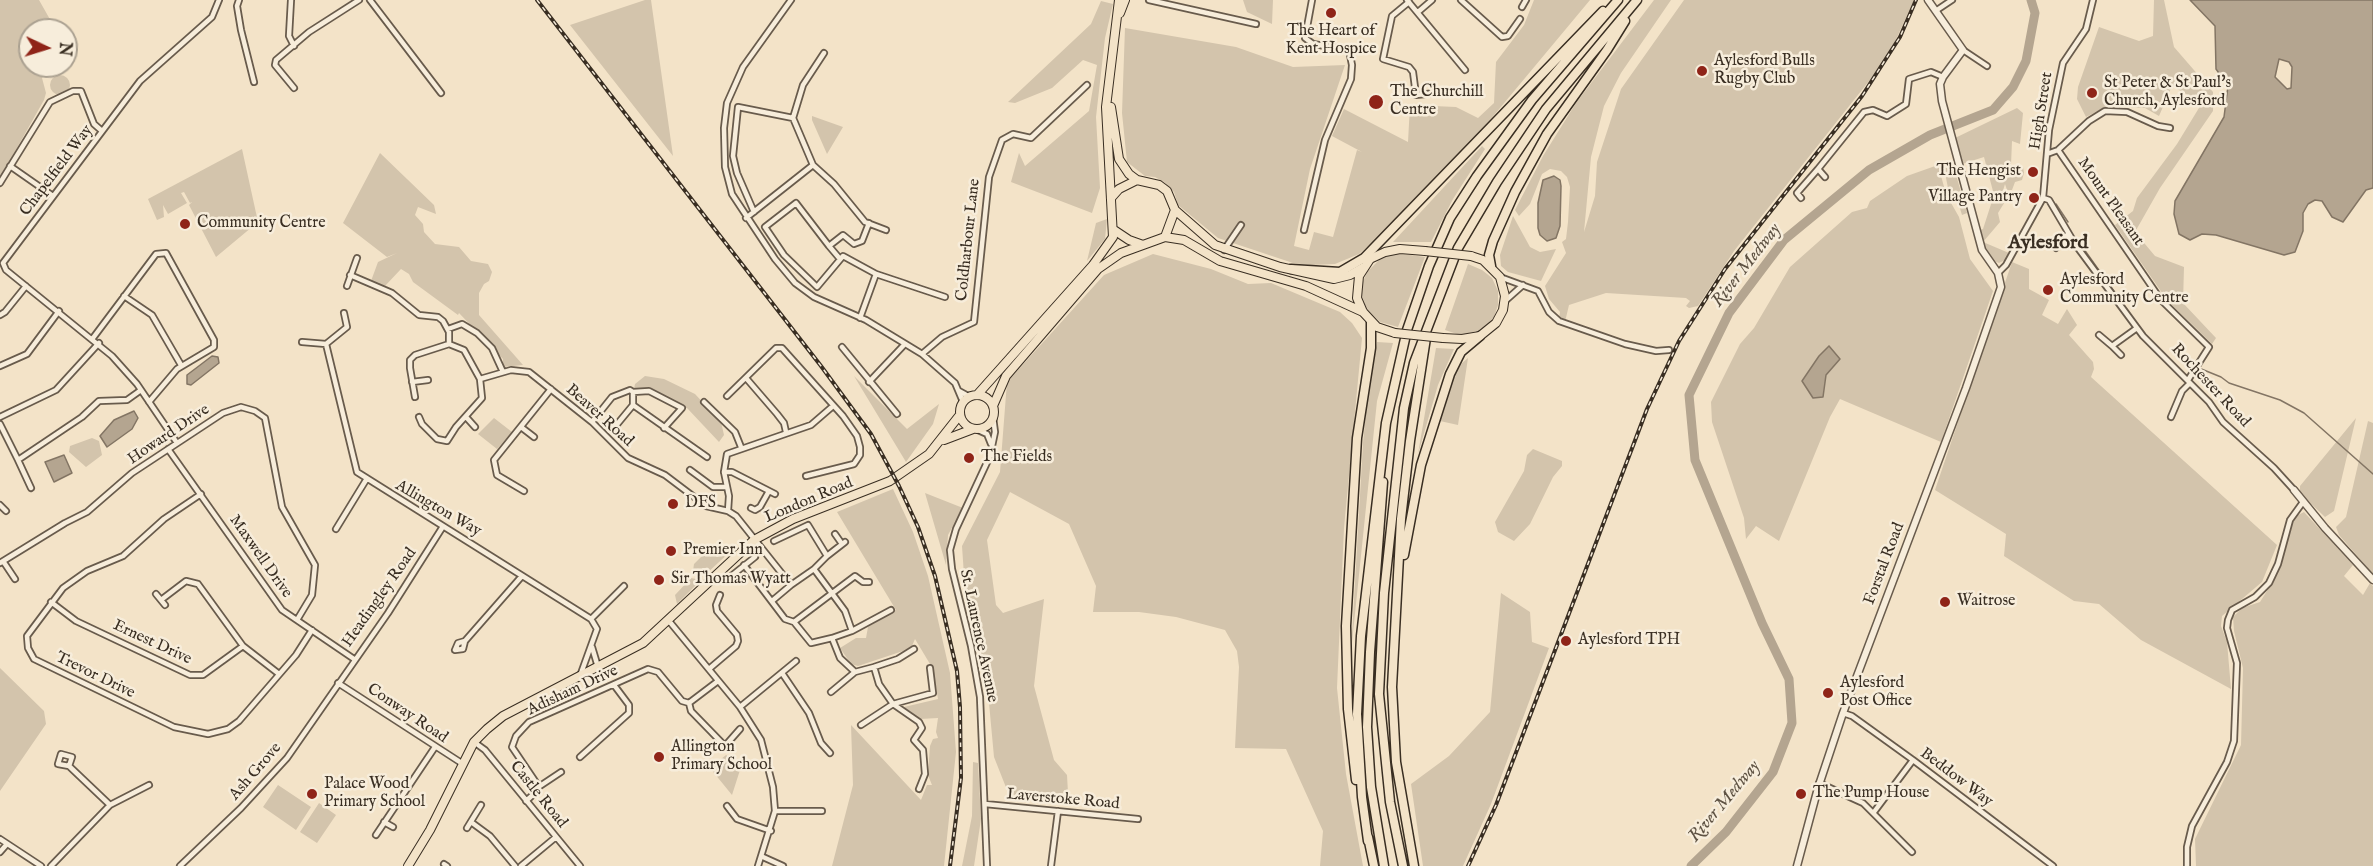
<!DOCTYPE html>
<html>
<head>
<meta charset="utf-8">
<style>
	body { margin:0 }
	#map { position:relative; width:2373px; height:866px; overflow:hidden; background:#f3e3c8; font-family:"IM FELL English",serif }
	canvas { display:block }
	.north { position:absolute; left:18px; top:18px; width:60px; height:60px; box-sizing:border-box; background:#f7eddb; border:2px solid #aba191; border-radius:50%; rotate:94deg; font-size:16px; font-weight:700; line-height:24px; text-align:center; color:#392e22 }
	.north::after { content:''; display:block; margin:auto; width:21px; height:27px; background:#8f2418; clip-path:polygon(50% 0,100% 100%,50% 72%,0 100%) }
</style>
</head>
<body>
<div id="map">
<canvas width="2373" height="866"></canvas>
<div class="north">N</div>
</div>
<script>
const ctx = document.querySelector('canvas').getContext('2d');
ctx.lineJoin = 'round';
function fill(path, color) { ctx.fillStyle = color; ctx.fill(path, 'evenodd'); }
const poly = rows => new Path2D(rows.map(r => 'M' + r).join(''));
function strokePath(path, color, width, dash) { ctx.strokeStyle = color; ctx.lineWidth = width; ctx.lineCap = dash ? 'butt' : 'round'; ctx.setLineDash(dash || []); ctx.stroke(path); }
function write(font, color, halo, rows, align = 'center') {
  ctx.font = font + ' "IM FELL English",serif'; ctx.lineWidth = 5; ctx.setLineDash([]); ctx.textBaseline = 'middle'; ctx.strokeStyle = halo; ctx.fillStyle = color; for (const [text, x, y, turn = 0] of rows) {
    ctx.save(); ctx.translate(x, y); ctx.rotate((+turn || 0) * Math.PI / 180); ctx.textAlign = isNaN(turn) ? turn : align; if (halo) ctx.strokeText(text, 0, 0); ctx.fillText(text, 0, 0); ctx.restore();
  }
}
fill(poly([
	[0,0,39,0,56,30,30,30,30,66,63,66,60,71,49,69,42,78,46,93,44,100,0,178],
	[645,0,651,0,673,156,570,25],
	[1243,0,1273,0,1272,24,1247,12],
	[1534,0,1590,0,1480,132,1379,236,1359,254,1335,264,1310,265,1293,263,1218,238,1178,205,1174,192,1164,182,1155,177,1145,176,1127,162,1122,113,1125,28,1236,47,1293,67,1345,65,1310,169,1294,246,1309,250,1314,232,1333,237,1357,150,1362,152,1332,136,1344,109,1408,142,1410,105,1456,107,1478,118,1494,103,1496,62,1524,25],
	[1654,0,1671,0,1621,73,1604,106,1591,157,1584,232,1595,196,1597,162,1621,89,1684,0,1914,0,1893,46,1877,71,1734,251,1698,306,1689,308,1686,306,1690,301,1686,298,1606,293,1569,305,1565,322,1559,319,1560,312,1549,299,1545,286,1566,253,1562,242,1566,239,1568,222,1570,187,1567,177,1561,171,1550,169,1542,174,1530,204,1519,216,1515,210,1543,156,1576,103],
	[2154,0,2164,0,2174,47,2213,92,2213,111,2160,188,2135,232,2155,256,2184,267,2183,303,2216,338,2212,344,2167,300,2115,225,2133,211,2137,198,2177,144,2202,103,2172,86,2159,116,2145,108,2108,106,2086,117,2077,99,2078,87,2099,27,2139,41,2153,36],
	[1101,1,1113,4,1105,38,1096,117,1100,188,1092,213,1011,182,1019,153,1025,166,1089,111,1097,65,1083,60,1052,88,1015,103,1008,102,1091,24],
	'50 85a10 10 0 1 1 20 0a10 10 0 1 1-20 0Z',
	[2017,108,2023,113,2020,144,2012,141,2011,165,2023,167,2024,173,2022,180,2015,182,2012,190,2007,190,2005,184,2002,194,2006,200,1998,213,2000,222,1983,242,2009,253,2005,260,1999,263,1989,259,1986,255,1980,230,1983,229,1994,195,1984,157,1962,164,1955,138],
	[812,116,843,127,827,154,812,120],
	[1482,146,1485,149,1453,199,1431,242,1393,242],
	[242,149,258,222,216,257,189,205,192,202,190,203,184,192,181,193,187,203,168,214,163,205,164,217,157,220,148,199],
	[380,153,434,205,436,214,418,207,415,215,423,224,424,232,435,244,459,247,471,261,488,264,492,272,489,281,484,284,479,293,479,315,523,365,503,367,503,359,459,313,458,315,413,282,409,274,401,269,385,286,371,281,378,262,397,253,387,257,343,223],
	[1952,161,1967,213,1962,215,1958,202,1948,188,1943,163],
	[1938,165,1946,194,1959,217,1970,259,1993,291,1941,442,1840,399,1830,417,1779,541,1756,526,1746,539,1744,518,1712,422,1711,402,1740,344,1754,328,1790,267,1852,212,1867,208,1870,201,1907,176],
	[1829,347,1839,359,1826,375,1823,397,1813,398],
	[1513,216,1530,247,1540,252,1556,249,1541,281,1508,272,1501,266,1500,255],
	[1107,219,1105,239,1087,261,1096,223],
	[1395,253,1425,257,1398,327,1380,322,1367,310,1362,296,1363,281,1368,271,1382,257],
	[1153,254,1211,269,1248,284,1271,283,1340,312,1352,323,1362,338,1344,528,1337,688,1346,774,1363,866,1320,866,1323,831,1286,749,1235,748,1239,667,1237,651,1225,630,1176,617,1139,612,1093,612,1096,586,1069,524,1010,492,987,540,996,605,1003,613,1044,599,1034,686,1054,760,1067,775,1068,793,1009,795,994,757,989,703,964,575,962,546,1000,472,1007,382,1104,275],
	[2012,262,2029,269,2029,289,2049,300,2042,315,2058,324,2067,309,2077,325,2069,335,2093,362,2094,369,2091,377,2277,545,2262,582,2222,616,2221,626,2227,642,2231,689,2141,640,2099,604,2074,601,2004,556,2006,534,1935,490],
	[1468,264,1482,270,1492,278,1498,291,1498,305,1494,317,1482,330,1460,335,1445,330],
	[1377,342,1393,343,1377,401,1351,652,1363,443,1368,392],
	[1436,348,1454,349,1438,385,1418,454],
	[1468,358,1458,425,1440,421,1452,380,1461,364],
	[645,376,664,379,695,394,721,422,724,435,719,442,687,408,654,390,634,389,635,384],
	[854,376,907,429,939,404,933,424,906,462],
	[494,418,512,432,497,449,478,434],
	[2356,418,2334,511,2325,517,2300,493,2300,486],
	[2368,421,2373,423,2373,574,2339,535,2336,527,2346,517],
	[92,438,99,441,102,455,86,467,69,452,70,446],
	[1533,449,1562,461,1562,466,1553,477,1530,524,1514,541,1498,532,1495,522,1524,471,1527,455],
	[893,489,913,532,928,576,950,673,956,752,944,866,832,866,853,785,851,725,921,800,927,785,932,785,928,775,929,760,930,746,933,739,938,738,936,732,938,718,920,719,904,707,938,699,933,669,915,639,912,646,903,651,858,666,851,664,840,648,856,638,866,638,868,627,896,610,837,512],
	[925,493,963,508,948,535,946,565],
	[2304,512,2353,565,2344,576,2363,595,2370,583,2373,586,2373,866,2196,866,2195,839,2241,745,2243,668,2234,631,2233,617,2242,608,2260,602,2277,575,2291,523,2294,517],
	[728,546,732,550,705,575,693,571,694,564,708,550,717,557],
	[691,578,701,580,677,604,675,595],
	[1501,593,1530,612,1532,642,1549,648,1491,804,1463,866,1423,866,1411,784,1449,756,1490,712],
	[0,668,44,711,46,724,0,791],
	[726,755,736,762,740,770,732,795,710,768],
	[973,762,978,763,981,819,974,866,962,866,972,816],
	[278,785,311,807,296,830,263,807],
	[319,803,336,815,317,843,300,832]
]), '#d3c4ac');
const water = poly([
	[2190,0,2373,0,2373,188,2366,190,2343,222,2332,217,2322,201,2315,200,2308,204,2303,213,2303,231,2295,252,2284,255,2216,235,2202,234,2190,240,2179,234,2174,214,2175,201,2224,117,2228,86,2216,69,2215,26,2190,0],
	[2279,59,2289,62,2292,67,2291,88,2287,89,2275,77,2279,59],
	[1554,176,1560,180,1561,186,1560,226,1556,238,1547,241,1540,235,1538,228,1538,203,1543,180,1554,176],
	[1829,346,1840,359,1826,375,1823,397,1813,398,1802,381,1819,356,1829,346],
	[212,356,218,357,219,363,191,385,187,384,187,375,212,356],
	[134,411,138,418,132,429,107,447,100,436,114,420,134,411],
	[64,455,72,473,54,482,45,462,64,455]
]);
fill(water, '#b4a590');
strokePath(water, '#837564', 1.5);
strokePath(poly([
	[2056,204,2068,222],
	[2081,245,2130,314],
	[2189,364,2221,377,2229,383,2280,400,2304,413,2373,474]
]), '#837564', 1.5);
strokePath(poly([
	[1691,866,1726,832,1773,772,1792,723,1789,679,1762,623,1695,460,1689,395,1729,313,1784,240,1869,170,1930,135,1993,110,2013,87,2026,61,2035,13,2031,0]
]), '#b4a590', 9);
const minor = poly([
	[239,0,237,6,241,30,254,82],
	[291,0,289,36,294,46],
	[370,0,441,93],
	[791,0,743,67,727,103,724,128,725,167,732,194,775,259,795,283,814,297,866,320,922,354,955,383,963,402],
	[1149,0,1256,24],
	[1407,0,1465,70],
	[1461,0,1502,37,1508,36,1520,19],
	[1409,2,1392,16,1383,59,1409,67,1413,72,1416,95,1436,93],
	[1522,7,1526,0],
	[1937,10,1952,0],
	[1418,12,1432,0],
	[1963,50,1987,66],
	[294,88,275,65,276,60,309,32,359,0],
	[2058,150,2161,300,2209,347,2188,380],
	[2047,154,2058,150,2089,121,2105,111,2127,112,2158,126,2170,128],
	[813,165,834,184,865,222,886,230],
	[10,166,53,196],
	[1825,177,1818,169,1864,112,1873,110,1887,116,1906,104,1909,79,1931,72,1943,77],
	[0,183,50,102,73,91,81,91,94,124,102,131],
	[1801,198,1797,193,1818,169],
	[2043,198,2049,200,2075,244,2143,336,2209,402,2223,422,2274,468,2294,490],
	[754,212,737,173,733,156,738,107,793,118,803,85,824,53],
	[746,218,813,165,793,118],
	[869,223,862,241,854,244,843,235,829,246,796,203,765,227,784,255,817,287,843,256,876,274,945,297],
	[1304,230,1325,140,1351,79,1352,65,1349,50,1313,44,1305,38,1312,0],
	[829,246,840,259],
	[2056,248,2068,234],
	[1224,250,1241,225],
	[1998,273,2006,265,2043,198,2049,130,2063,63,2086,29,2093,0],
	[350,275,392,293,419,315,438,317,443,321,449,332,449,344],
	[1500,277,1538,291,1549,312,1559,321,1625,344,1656,351,1669,350],
	[347,286,357,258],
	[124,296,152,315,181,365],
	[1505,301,1523,285],
	[0,315,5,312,26,286],
	[860,318,876,274],
	[448,329,462,324,477,333,492,348,503,372],
	[2099,335,2112,346,2137,328],
	[93,338,156,254,166,253,214,340,214,347,177,369,149,402],
	[302,342,326,344,347,327,344,313],
	[326,344,357,472,591,619,597,629,580,676],
	[2112,346,2121,355],
	[842,347,897,414],
	[922,354,942,337,974,322,989,177,1002,140,1013,134,1031,138,1087,85],
	[0,366,27,354,59,311],
	[746,378,777,414,784,423,786,432],
	[480,379,511,370,529,372,592,422,628,458,665,475,706,506,728,511,736,516,791,585,814,569,845,611,852,631,832,638,840,658,855,672,874,667,879,684,893,704,919,722,922,728,914,740,923,750,925,774,919,789],
	[412,382,428,380],
	[869,382,904,345],
	[959,391,970,397],
	[633,392,649,391,682,408,664,428],
	[727,396,776,348,782,348,843,416,857,436,860,447,860,455,854,464,806,476],
	[415,397,410,368,410,360,415,355,449,344,464,350,480,379,482,398,456,427,447,441,437,439,422,424,419,417],
	[704,402,735,432,741,447],
	[0,417,56,390,99,343],
	[466,417,475,427],
	[2171,417,2182,391,2190,383],
	[592,422,612,397,630,390,633,392,633,405,707,457],
	[0,424,18,460,82,417,99,401,127,400,141,390],
	[521,427,534,437],
	[614,428,633,405],
	[978,430,987,434,991,444],
	[177,443,137,384,112,356,6,270,3,263,140,81,212,17,219,0],
	[168,449,282,610,354,659],
	[18,460,31,488],
	[690,470,713,487,727,487],
	[724,472,727,454,811,425,833,406],
	[524,491,497,475,494,460,551,389],
	[201,494,164,519,123,556,87,571,63,588,27,636,28,648,34,659,174,727,208,734,228,729,239,721,296,655,312,630],
	[0,505,6,511],
	[751,508,755,510,760,507,769,491],
	[728,511,729,496,724,472,732,472,775,494],
	[336,529,366,480],
	[835,534,842,544],
	[774,541,808,525,827,556,814,569],
	[827,556,845,542],
	[3,561,15,579],
	[0,563,65,523,87,512,132,473,223,413,241,407,255,411,265,418,282,507,315,565,312,595,297,620],
	[744,565,785,619,794,622,811,643,832,638],
	[730,577,755,557],
	[156,594,165,605],
	[161,600,186,581,198,584,243,646,279,674],
	[772,601,791,585],
	[51,602,76,621,190,675,203,675,243,646],
	[591,619,624,586],
	[669,621,740,707,761,740,773,787,775,811,758,866],
	[794,622,855,576,863,582,869,582],
	[852,631,891,610],
	[465,641,458,643,455,650,463,649,465,641,522,576],
	[592,647,598,667],
	[874,667,898,659,914,649],
	[709,669,736,646,738,641,737,635,717,611,716,605,720,595],
	[782,673,809,713,821,743,830,753],
	[338,683,463,764],
	[831,692,855,672],
	[689,703,691,711,725,746,740,729],
	[740,707,796,661],
	[1843,713,1852,716,1913,760,2053,866],
	[861,725,893,704,933,693,930,668],
	[474,742,485,750,580,866],
	[580,757,629,713,629,705,614,685],
	[69,766,72,757,61,754,58,764,69,766,110,805],
	[1819,783,1863,803,1912,852],
	[537,788,561,772],
	[526,801,536,792,537,784,512,747,516,736,529,722,648,669,658,672,682,701,689,703,718,681],
	[985,804,1138,819],
	[727,806,737,819,771,831],
	[775,811,822,811],
	[1874,812,1913,760],
	[384,822,393,827],
	[471,822,490,836,515,866],
	[467,828,481,805],
	[376,835,435,747],
	[0,839,41,866],
	[0,852,7,844],
	[763,857,783,866],
	[444,864,447,866],
	[51,866,110,805,149,785],
	[180,866,241,808,287,758,388,613,442,528],
	[521,866,556,837],
	[987,866,980,697,971,646,952,569,950,550,956,529,990,456,995,432,993,417],
	[1051,866,1058,811],
	[2187,866,2187,847,2192,826,2227,762,2234,741,2237,663,2227,628,2228,620,2232,610,2255,597,2269,583,2278,564,2290,520,2303,502]
]);
const tertiary = poly([
	[2294,490,2325,528,2373,580],
	[1797,866,1818,788,1843,713,1966,388,2001,287,1998,273,1982,250,1942,101,1940,84,1943,77,1963,50,1928,0]
]);
const primary = poly([
	[1120,13,1125,0],
	[1111,107,1119,159,1129,174,1137,180],
	[1175,210,1215,245,1280,267,1334,279,1350,275,1364,267],
	[1114,230,1129,240,1143,245],
	[1165,237,1184,240,1220,261,1306,286,1363,312],
	[1395,333,1377,327,1363,312,1357,298,1359,276,1370,259,1385,252,1400,249,1425,251],
	[1443,338,1462,339,1480,336,1496,323,1503,310,1505,296,1500,277,1483,260,1471,256],
	'960 412a17 17 0 1 1 34 0a17 17 0 1 1-34 0Z',
	[977,395,1093,265,1113,237,1106,107,1119,0],
	[993,406,1006,376,1098,269,1121,253,1165,237,1175,210,1167,191,1159,185,1137,180,1119,189,1111,198],
	[944,440,973,429],
	[408,866,430,830,474,742,487,729,503,716,643,643,754,540,793,519,890,481,929,454,959,416]
]);
const motorway = poly([
	[1491,266,1489,255,1493,241,1515,192,1547,134,1607,50,1625,21],
	[1291,269,1340,272,1364,258,1603,11],
	[1383,482,1370,652,1367,727,1371,787,1384,866],
	[1404,555,1421,465,1450,374,1461,352,1480,336],
	[1356,780,1348,709,1346,626,1357,438,1371,348,1371,322],
	[1368,837,1374,866],
	[1368,841,1362,797,1357,714,1361,636,1386,423,1407,330,1429,266,1450,218,1477,176,1532,100,1618,0],
	[1403,866,1390,802,1379,694,1384,593,1404,408,1414,363,1458,248,1497,182,1546,109,1637,0],
	[1414,866,1396,762,1392,687,1401,519,1410,441,1426,338]
]);
strokePath(minor, '#685b4c', 8);
strokePath(tertiary, '#685b4c', 9);
strokePath(primary, '#392e22', 10);
strokePath(motorway, '#392e22', 11);
strokePath(minor, '#f7eddb', 4.5);
strokePath(tertiary, '#f7eddb', 6);
strokePath(primary, '#f3e3c8', 8);
strokePath(motorway, '#f3e3c8', 8);
const rail = poly([
	[537,0,821,366,871,434,899,486,918,527,935,576,957,671,960,707,961,778,950,866],
	[1468,866,1496,805,1647,409,1679,341,1725,269,1862,96,1900,37,1916,0]
]);
strokePath(rail, '#392e22', 4);
strokePath(rail, '#f7eddb', 1.5, [4.5]);
const primaryBridge = poly([
	[1425,251,1471,256],
	[1395,333,1443,338]
]);
strokePath(primaryBridge, '#392e22', 10, []);
strokePath(primaryBridge, '#f3e3c8', 8);
for (const [x, y, r, color] of [
	[1331,13,6,"#8f2418"],
	[1702,71,6,"#8f2418"],
	[2092,93,6,"#8f2418"],
	[1376,102,8,"#8f2418"],
	[2033,172,6,"#8f2418"],
	[2034,198,6,"#8f2418"],
	[185,224,6,"#8f2418"],
	[2048,290,6,"#8f2418"],
	[969,458,6,"#8f2418"],
	[673,504,6,"#8f2418"],
	[671,551,6,"#8f2418"],
	[659,580,6,"#8f2418"],
	[1945,602,6,"#8f2418"],
	[1566,641,6,"#8f2418"],
	[1828,693,6,"#8f2418"],
	[659,757,6,"#8f2418"],
	[312,794,6,"#8f2418"],
	[1801,794,6,"#8f2418"]
]) { const dot = new Path2D(); dot.arc(x, y, r, 0, 2 * Math.PI); ctx.fillStyle = color; ctx.fill(dot); strokePath(dot, '#f7eddb', 2); }
write('16px', '#392e22', '#f7eddb', [
	["The Heart of",1331,32,"center"],
	["Kent Hospice",1331,50,"center"],
	["Aylesford Bulls",1714,62],
	["Rugby Club",1714,80],
	["St Peter & St Paul's",2104,84],
	["Church, Aylesford",2104,102],
	["The Churchill",1390,93],
	["Centre",1390,111],
	["The Hengist",2021,172,"right"],
	["Village Pantry",2022,198,"right"],
	["Community Centre",197,224],
	["Aylesford",2060,281],
	["Community Centre",2060,299],
	["The Fields",981,458],
	["DFS",685,504],
	["Premier Inn",683,551],
	["Sir Thomas Wyatt",671,580],
	["Waitrose",1957,602],
	["Aylesford TPH",1578,641],
	["Aylesford",1840,684],
	["Post Office",1840,702],
	["Allington",671,748],
	["Primary School",671,766],
	["Palace Wood",324,785],
	["Primary School",324,803],
	["The Pump House",1813,794]
], 'left');
write('16px', '#392e22', '#f7eddb', [
	["High Street",2042,111,-81],
	["Chapelfield Way",57,171,-53],
	["Mount Pleasant",2110,202,55],
	["Coldharbour Lane",969,240,-84],
	["Rochester Road",2210,386,47],
	["Beaver Road",599,416,42],
	["Howard Drive",169,435,-34],
	["London Road",809,501,-23],
	["Allington Way",438,509,30],
	["Maxwell Drive",260,557,55],
	["Forstal Road",1885,564,-69],
	["Headingley Road",380,598,-55],
	["St. Laurence Avenue",978,636,78],
	["Ernest Drive",152,643,25],
	["Trevor Drive",95,676,26],
	["Adisham Drive",573,691,-25],
	["Conway Road",407,714,34],
	["Ash Grove",256,772,-49],
	["Beddow Way",1956,778,37],
	["Castle Road",538,795,51],
	["Laverstoke Road",1063,800,5]
]);
write('italic 18px', '#5e5243', '#f7eddb', [
	["River Medway",1747,266,-52],
	["River Medway",1725,802,-50]
]);
write('bold 20px', '#392e22', '#f7eddb', [
	["Aylesford",2048,244]
]);
</script>
</body>
</html>
